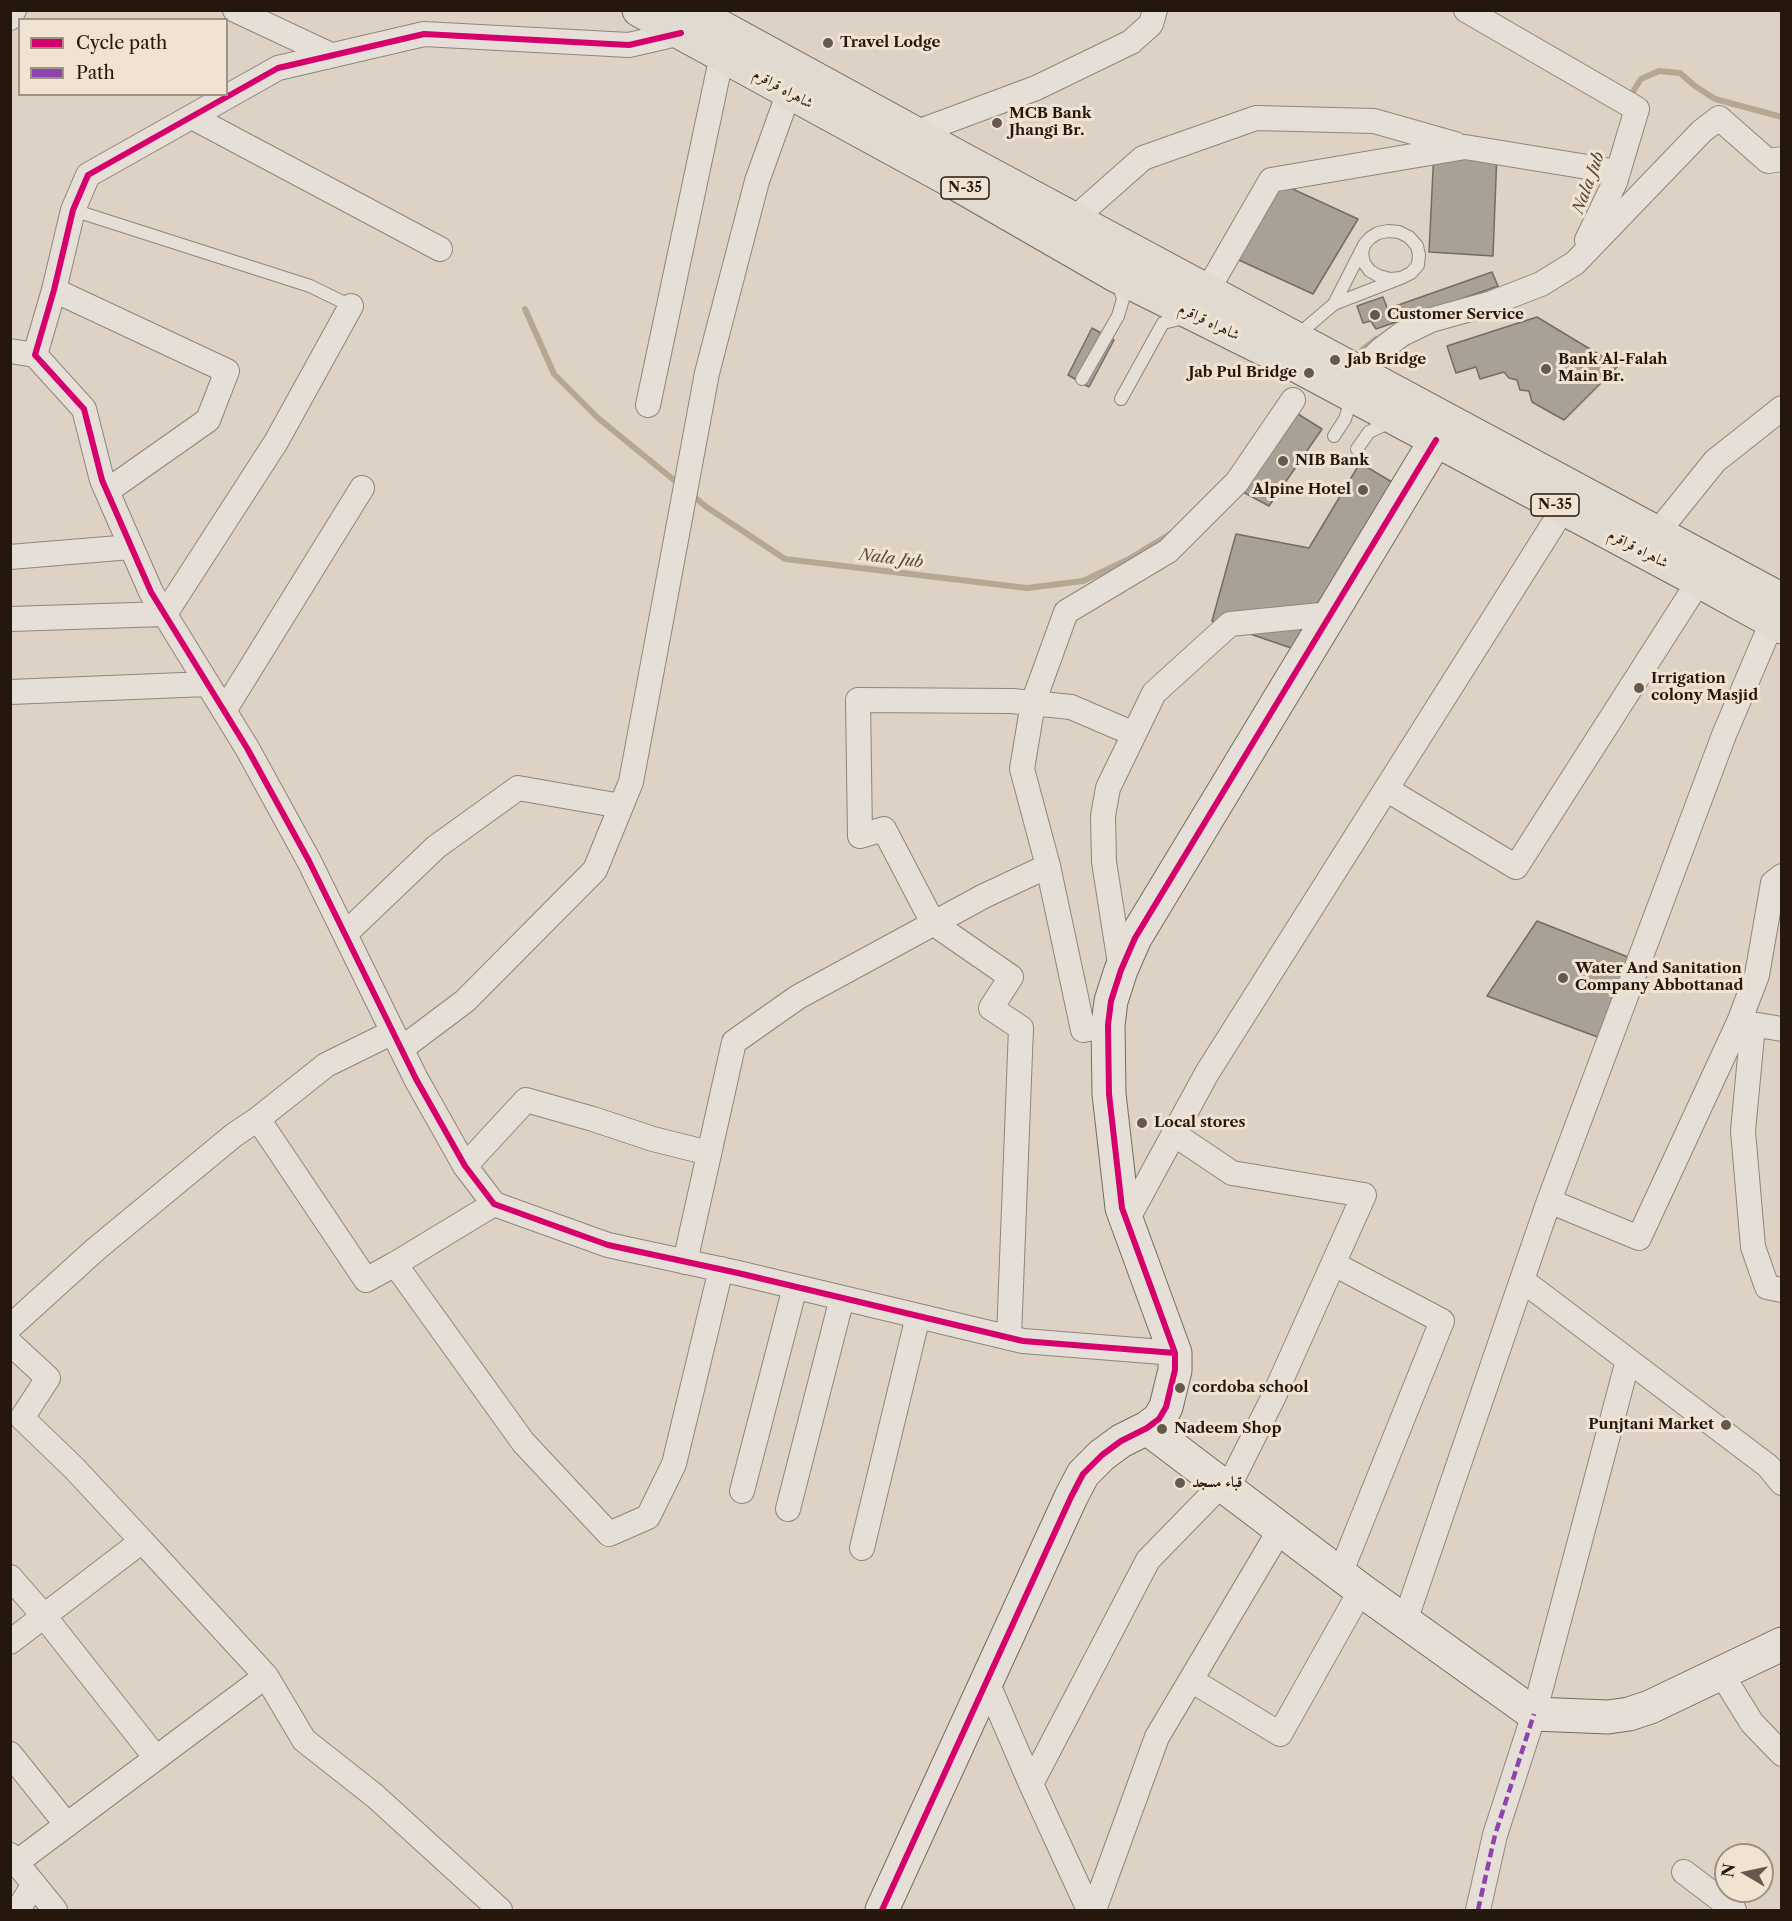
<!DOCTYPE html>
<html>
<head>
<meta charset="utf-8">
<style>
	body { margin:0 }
	#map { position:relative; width:1792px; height:1921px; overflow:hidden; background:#ddd2c3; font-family:"Libre Caslon Text",serif }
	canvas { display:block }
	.frame { position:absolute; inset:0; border:12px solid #26170d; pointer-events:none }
	.legend { position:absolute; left:18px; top:18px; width:210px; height:78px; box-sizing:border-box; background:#f0e3d1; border:2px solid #9f9183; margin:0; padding:8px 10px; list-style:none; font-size:18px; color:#26170d }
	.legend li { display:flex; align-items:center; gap:12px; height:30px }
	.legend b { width:30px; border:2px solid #9f9183 }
	.north { position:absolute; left:1714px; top:1843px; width:60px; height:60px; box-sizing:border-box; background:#f0e3d1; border:2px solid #9f9183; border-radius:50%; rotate:279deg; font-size:16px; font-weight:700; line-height:24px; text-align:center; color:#26170d }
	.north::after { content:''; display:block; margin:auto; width:21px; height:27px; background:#66584d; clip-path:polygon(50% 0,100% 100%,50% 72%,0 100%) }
</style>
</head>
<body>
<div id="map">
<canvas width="1792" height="1921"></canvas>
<div class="frame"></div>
<ul class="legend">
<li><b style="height:8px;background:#d6006c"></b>Cycle path</li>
<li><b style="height:8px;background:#8e44ad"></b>Path</li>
</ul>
<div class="north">N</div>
</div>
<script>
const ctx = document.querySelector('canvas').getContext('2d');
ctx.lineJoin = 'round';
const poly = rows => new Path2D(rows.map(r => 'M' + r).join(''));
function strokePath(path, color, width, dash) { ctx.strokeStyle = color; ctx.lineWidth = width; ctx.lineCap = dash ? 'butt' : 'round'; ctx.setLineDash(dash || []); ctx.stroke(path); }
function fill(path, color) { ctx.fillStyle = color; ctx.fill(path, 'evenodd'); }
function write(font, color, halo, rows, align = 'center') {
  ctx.font = font + ' "Libre Caslon Text",Amiri,serif'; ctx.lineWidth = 6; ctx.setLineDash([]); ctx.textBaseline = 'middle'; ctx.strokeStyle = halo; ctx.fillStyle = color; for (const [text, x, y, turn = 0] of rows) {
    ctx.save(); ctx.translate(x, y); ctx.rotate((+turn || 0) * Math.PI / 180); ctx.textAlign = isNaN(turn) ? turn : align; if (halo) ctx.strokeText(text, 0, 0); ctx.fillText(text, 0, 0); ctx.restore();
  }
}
strokePath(poly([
	[1629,98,1641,79,1659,71,1680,73,1695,86,1715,99,1782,117],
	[525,309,554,374,598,418,680,485],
	[1362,350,1376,339],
	[690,493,705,506,785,559,1027,588,1083,581,1129,559,1170,534]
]), '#b6a793', 6);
const building = poly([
	[1434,150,1497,152,1493,256,1429,252,1434,150],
	[1273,180,1358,219,1313,294,1228,255,1273,180],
	[1492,272,1498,286,1393,323,1387,309,1492,272],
	[1383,297,1393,323,1376,329,1371,321,1363,323,1357,306,1383,297],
	[1537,317,1618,366,1564,420,1532,402,1529,391,1520,390,1517,380,1509,378,1504,372,1480,379,1476,367,1456,373,1447,346,1537,317],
	[1092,328,1114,340,1089,387,1068,375,1092,328],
	[1298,414,1322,429,1269,506,1243,492,1298,414],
	[1360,463,1397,485,1297,650,1212,621,1236,534,1309,548,1360,463],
	[1537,921,1633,959,1603,1039,1487,996,1537,921]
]);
fill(building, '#a9a196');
strokePath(building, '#746c63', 1.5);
const lane = poly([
	[73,210,310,286,351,306],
	[1334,304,1401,278,1411,273,1418,265,1419,255,1417,246,1409,237,1399,232,1388,231,1378,233,1370,238,1364,245,1362,253,1364,263,1370,271,1379,276,1390,279,1401,278],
	[1299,338,1307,327,1334,304,1362,249],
	[1082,379,1118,316,1123,299,1118,283],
	[1121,399,1163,323,1184,318],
	[1334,436,1345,419,1349,406,1345,396],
	[1357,449,1369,432,1386,424,1393,424]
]);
const street = poly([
	[235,10,331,55],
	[1466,10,1637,109,1615,182,1587,240],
	[10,18,14,10],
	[681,33,629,45,424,34,278,68,88,175,73,210,54,290,35,355,84,409,102,480,151,592,247,748,309,861,416,1079,465,1166,494,1204,608,1245,738,1273,1023,1341,1175,1353],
	[192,117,440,249],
	[915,133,1036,88,1131,42,1151,24,1155,10],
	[1074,219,1143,158,1256,118,1374,121,1455,144],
	[54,290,227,371,208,420,107,491],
	[1207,291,1271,180,1465,147,1618,172],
	[10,351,35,355],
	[1358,372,1382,349,1402,334,1431,320,1492,303,1541,284,1575,263,1702,131,1719,118,1768,161,1782,159],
	[648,405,722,55],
	[1657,533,1715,461,1782,408],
	[10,557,131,547],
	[10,619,165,614,276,442,351,306],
	[10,692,207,684],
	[224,711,362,488],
	[1386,789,1516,867,1699,581],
	[1048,866,1022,769,1033,703,1066,612,1168,551,1237,482,1293,400],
	[1782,876,1773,883,1757,975,1739,1022,1782,1029],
	[345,934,436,847,518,788,621,806],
	[1121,970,1104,862,1103,816,1108,788,1154,693,1230,624,1331,614],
	[1739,1022,1639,1238,1549,1201,1724,735,1772,622],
	[1753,1025,1743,1131,1753,1247,1767,1287,1782,1290],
	[401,1049,465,1001,595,870,631,782,707,373,757,181,789,92],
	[258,1119,366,1280,395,1264],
	[1174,1134,1232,1173,1364,1195,1273,1398,1228,1488],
	[465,1166,526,1100,593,1119,653,1139,709,1153],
	[494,1204,395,1264,523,1442,609,1534,648,1517,674,1464,721,1269],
	[1127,1220,1207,1073,1563,509],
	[685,1262,734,1042,798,997,984,896,1048,866,1083,1030,1108,1025],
	[1334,1264,1442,1321,1340,1574],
	[1522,1280,1768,1466,1782,1483],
	[10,1327,96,1249,234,1135,258,1119,326,1065,393,1032],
	[1009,1337,1021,1028,991,1008,1011,977,933,923,884,829,860,836,858,700,1012,701,1071,707,1134,734],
	[10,1343,48,1378,22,1418,74,1468,142,1541],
	[742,1491,795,1287],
	[788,1509,842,1298],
	[862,1548,918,1316],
	[10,1577,44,1616,156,1758],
	[1405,1621,1549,1201],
	[10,1642,142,1541,266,1676,304,1740,375,1796,500,1910],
	[1721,1673,1752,1723,1782,1754],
	[1191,1680,1280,1734,1361,1590],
	[987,1682,1031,1784],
	[10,1754,67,1825],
	[10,1855,55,1910],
	[17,1862,266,1676],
	[1684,1872,1734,1910],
	[18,1910,34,1884],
	[1089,1910,1031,1784,1148,1560,1222,1484],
	[1094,1910,1157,1737,1281,1528],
	[1478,1910,1495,1835,1534,1714,1628,1360]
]);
const secondary = poly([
	[1147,1428,1361,1590,1534,1714,1608,1717,1629,1714,1650,1707,1782,1644],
	[882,1910,1071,1497,1083,1474,1102,1455,1121,1441,1147,1428,1159,1419,1166,1407,1175,1370,1175,1353,1122,1208,1109,1094,1108,1025,1111,1001,1121,970,1135,938,1436,440]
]);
const highway = poly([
	[639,10,950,180,1115,275,1292,363,1699,581,1782,627],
	[690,10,964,160,1782,600]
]);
strokePath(lane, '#8d867c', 14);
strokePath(street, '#8d867c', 26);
strokePath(secondary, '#746c63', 35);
strokePath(highway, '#746c63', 35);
strokePath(lane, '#e5dfd7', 12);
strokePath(street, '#e5dfd7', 24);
strokePath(secondary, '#e5dfd7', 33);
strokePath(highway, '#e0dad1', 33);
strokePath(poly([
	[1478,1910,1495,1835,1534,1714]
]), '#8e44ad', 4.5, [9, 4.5]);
strokePath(poly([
	[681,33,629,45,424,34,278,68,88,175,73,210,54,290,35,355,84,409,102,480,151,592,247,748,309,861,416,1079,465,1166,494,1204,608,1245,738,1273,1023,1341,1175,1353],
	[882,1910,1071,1497,1083,1474,1102,1455,1121,1441,1147,1428,1159,1419,1166,1407,1175,1370,1175,1353,1122,1208,1109,1094,1108,1025,1111,1001,1121,970,1135,938,1436,440]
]), '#d6006c', 6);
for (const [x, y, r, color] of [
	[828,43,6,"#66584d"],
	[997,123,6,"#66584d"],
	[1375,315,6,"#66584d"],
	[1335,360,6,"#66584d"],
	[1546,369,6,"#66584d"],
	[1309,373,6,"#66584d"],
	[1283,461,6,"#66584d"],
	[1363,490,6,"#66584d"],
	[1639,688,6,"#66584d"],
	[1563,978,6,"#66584d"],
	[1142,1123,6,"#66584d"],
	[1180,1388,6,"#66584d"],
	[1726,1425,6,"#66584d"],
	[1162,1429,6,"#66584d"],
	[1180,1483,6,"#66584d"]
]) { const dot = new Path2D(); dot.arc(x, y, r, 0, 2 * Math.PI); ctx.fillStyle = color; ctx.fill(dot); strokePath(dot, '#f0e3d1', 2); }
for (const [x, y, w] of [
	[965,188,48],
	[1555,505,48]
]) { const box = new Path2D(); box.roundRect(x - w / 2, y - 11, w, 22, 4.5); ctx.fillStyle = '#f0e3d1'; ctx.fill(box); strokePath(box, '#26170d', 1.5); }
write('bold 14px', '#26170d', null, [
	["N-35",965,188],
	["N-35",1555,505]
]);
write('bold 15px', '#26170d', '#f0e3d1', [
	["Travel Lodge",840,43],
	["MCB Bank",1009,114],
	["Jhangi Br.",1009,131],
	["Customer Service",1387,315],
	["Jab Bridge",1347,360],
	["Bank Al-Falah",1558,360],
	["Main Br.",1558,377],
	["Jab Pul Bridge",1297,373,"right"],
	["NIB Bank",1295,461],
	["Alpine Hotel",1351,490,"right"],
	["Irrigation",1651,679],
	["colony Masjid",1651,696],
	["Water And Sanitation",1575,969],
	["Company Abbottanad",1575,986],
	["Local stores",1154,1123],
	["cordoba school",1192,1388],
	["Punjtani Market",1714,1425,"right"],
	["Nadeem Shop",1174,1429],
	["قباء مسجد",1192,1483]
], 'left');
write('15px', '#26170d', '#f0e3d1', [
	["شاہراہ قراقرم",783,89,29],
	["شاہراہ قراقرم",1209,322,26],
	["شاہراہ قراقرم",1638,549,28]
]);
write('italic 16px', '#59493a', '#f0e3d1', [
	["Nala Jub",1589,183,-70],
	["Nala Jub",891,559,7]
]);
</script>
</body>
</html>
